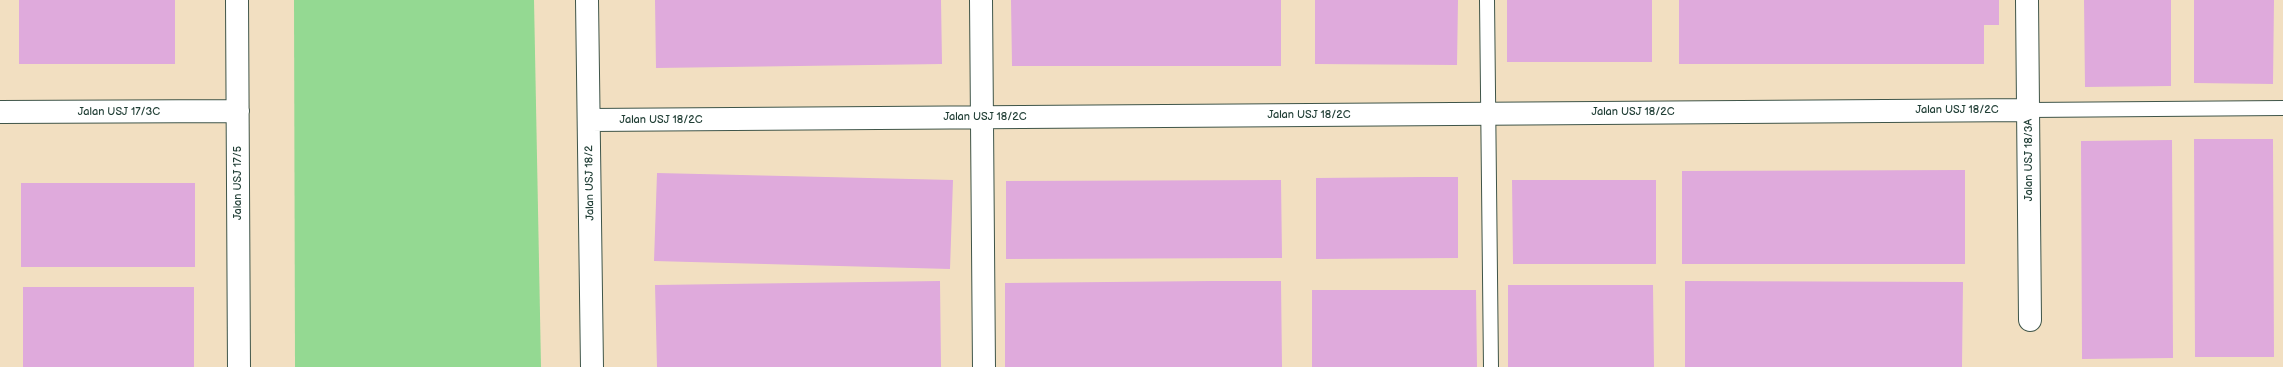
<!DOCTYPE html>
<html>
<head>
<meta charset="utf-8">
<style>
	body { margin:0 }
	canvas { display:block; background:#f2dfc1 }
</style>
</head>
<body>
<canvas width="2283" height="367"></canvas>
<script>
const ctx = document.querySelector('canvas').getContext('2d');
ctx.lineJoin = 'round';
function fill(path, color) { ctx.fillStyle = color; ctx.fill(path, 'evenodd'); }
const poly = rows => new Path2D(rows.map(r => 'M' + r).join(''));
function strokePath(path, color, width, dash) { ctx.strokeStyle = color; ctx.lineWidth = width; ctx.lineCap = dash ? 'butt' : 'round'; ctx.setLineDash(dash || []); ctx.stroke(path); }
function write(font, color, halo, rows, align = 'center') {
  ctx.font = font + ' "Balsamiq Sans",sans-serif'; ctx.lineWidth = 3.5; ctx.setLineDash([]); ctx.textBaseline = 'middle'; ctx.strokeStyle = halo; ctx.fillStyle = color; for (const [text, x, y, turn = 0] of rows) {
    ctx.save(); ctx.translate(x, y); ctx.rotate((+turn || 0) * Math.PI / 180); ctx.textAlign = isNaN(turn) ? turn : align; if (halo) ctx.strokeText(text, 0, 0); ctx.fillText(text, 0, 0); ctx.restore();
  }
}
fill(poly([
	[294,0,534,0,541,367,295,367]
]), '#94d992');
fill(poly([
	[19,0,175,0,175,64,19,64],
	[655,0,941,0,942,64,656,68],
	[1011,0,1281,0,1281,66,1012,66],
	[1315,0,1458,0,1457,65,1315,64],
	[1507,0,1652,0,1652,62,1507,62],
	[1679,0,1999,0,1999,25,1984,25,1984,64,1679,64],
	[2084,0,2171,0,2171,86,2085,87],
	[2194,0,2274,0,2273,84,2194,83],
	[2194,139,2273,139,2274,357,2195,357],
	[2172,140,2173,358,2082,359,2081,141],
	[1965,170,1965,264,1682,264,1682,171],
	[657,173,953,180,950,269,654,261],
	[1423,177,1458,177,1458,258,1316,259,1316,178],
	[1281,180,1282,258,1006,259,1006,181],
	[1512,180,1656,180,1656,264,1513,264],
	[21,183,195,183,195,267,21,267],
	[940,281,941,367,657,367,655,285],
	[1212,281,1281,281,1282,367,1005,367,1005,283],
	[1685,281,1963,282,1962,367,1685,367],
	[1508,285,1653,285,1654,367,1508,367],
	[23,287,194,287,194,367,23,367],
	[1312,290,1476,290,1477,367,1312,367]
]), '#dfaadc');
const service = poly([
	[1487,0,1491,367],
	[2029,110,2283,108]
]);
const minor = poly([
	[237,0,239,367],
	[587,0,592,367],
	[981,0,984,367],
	[2027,0,2030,320],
	[0,112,238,111],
	[590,120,2029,110]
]);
strokePath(service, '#3f5549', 16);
strokePath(minor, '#3f5549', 24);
strokePath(service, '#fff', 14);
strokePath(minor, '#fff', 22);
write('11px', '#1f3d34', '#fff', [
	["Jalan USJ 18/2C",1957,110],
	["Jalan USJ 17/3C",119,112],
	["Jalan USJ 18/2C",1633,112],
	["Jalan USJ 18/2C",1309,115],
	["Jalan USJ 18/2C",985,117],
	["Jalan USJ 18/2C",661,120],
	["Jalan USJ 18/3A",2029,160,-90],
	["Jalan USJ 17/5",238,183,-90],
	["Jalan USJ 18/2",590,183,-91]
]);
</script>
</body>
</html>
